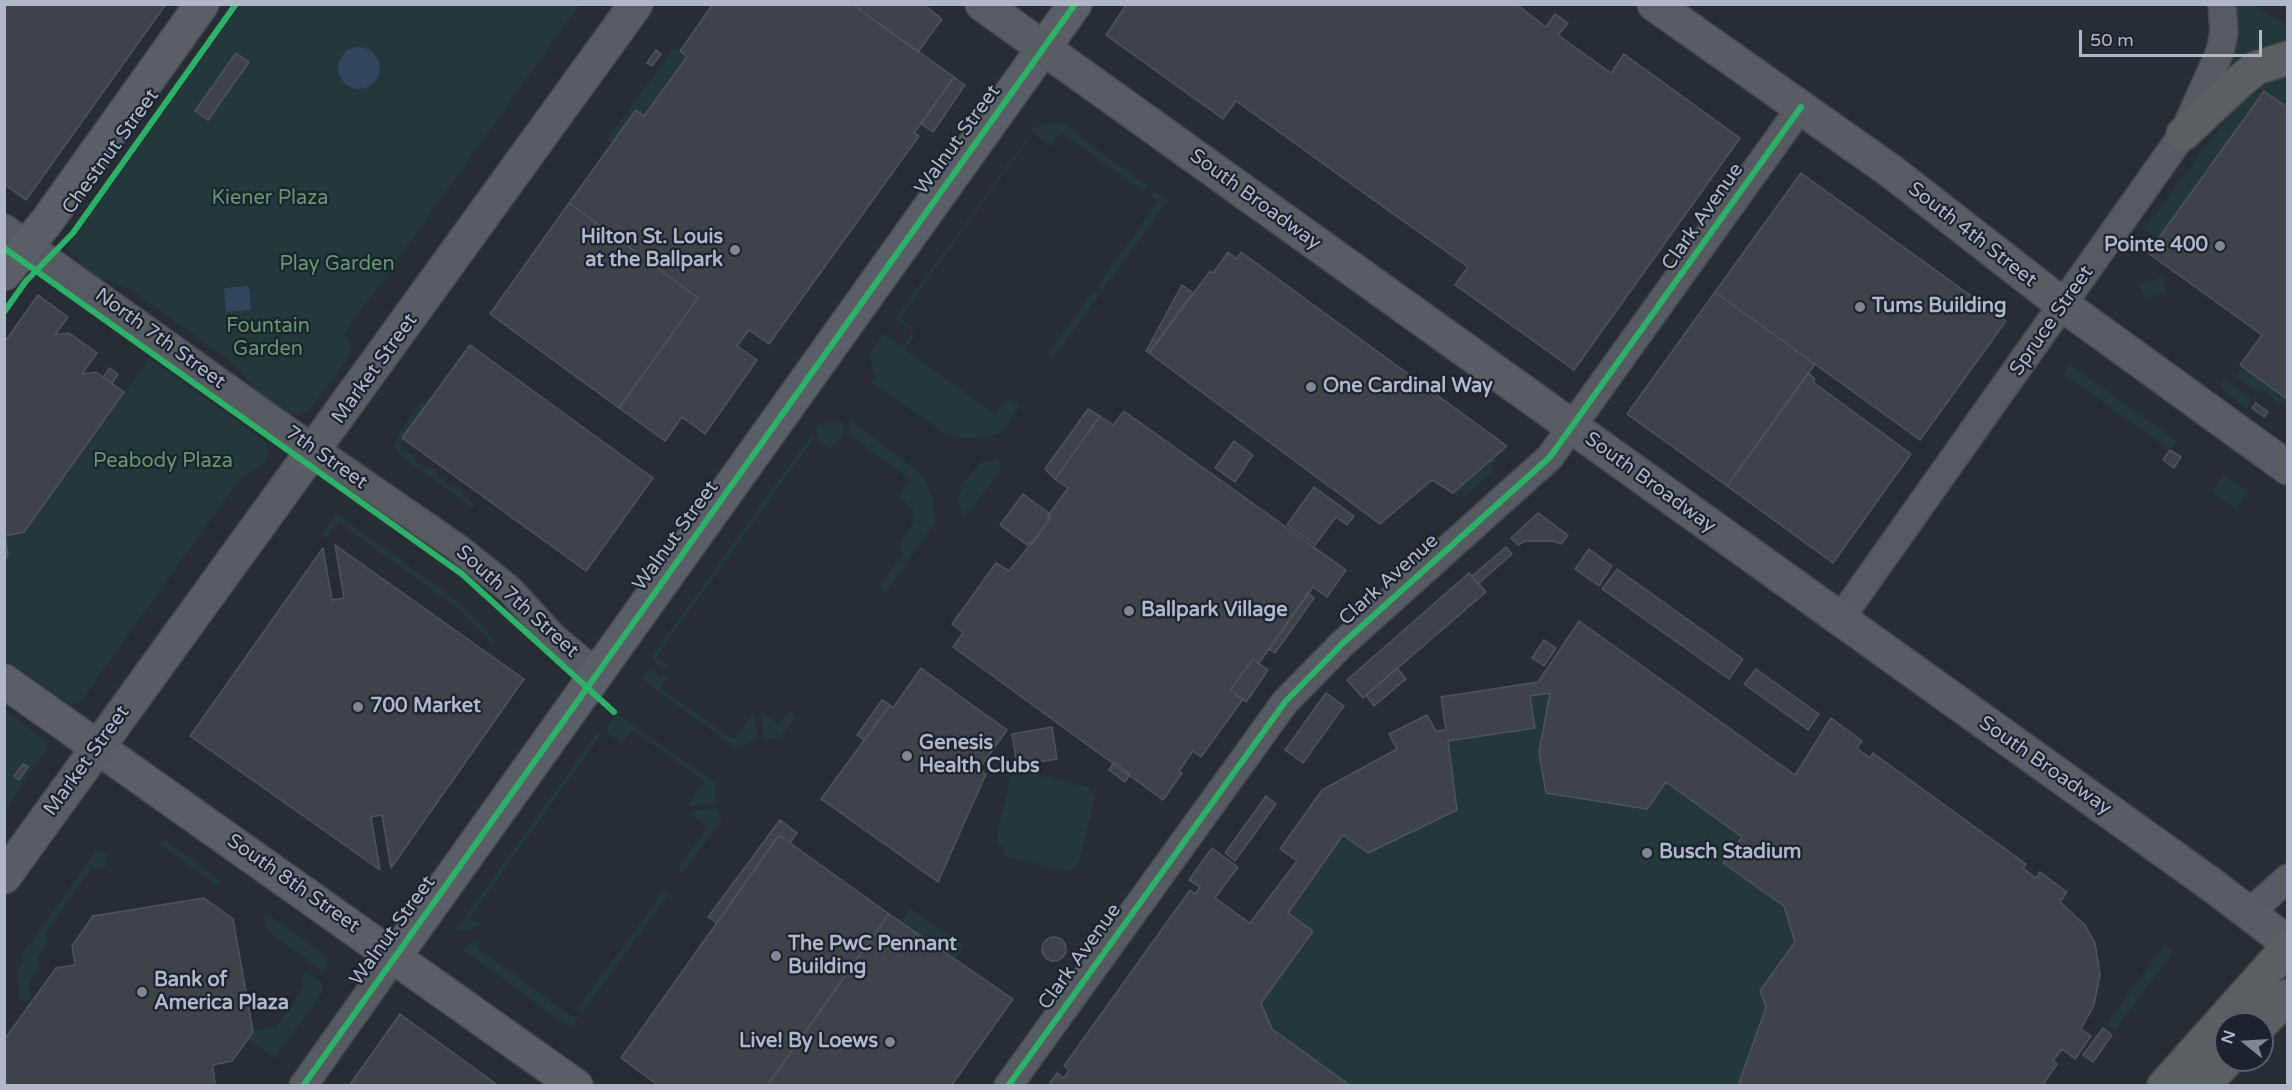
<!DOCTYPE html>
<html>
<head>
<meta charset="utf-8">
<style>
	body { margin:0 }
	#map { position:relative; width:2292px; height:1090px; overflow:hidden; background:#272d34; font-family:"Varela Round",sans-serif }
	canvas { display:block }
	.frame { position:absolute; inset:0; border:6px solid #afb8c6; pointer-events:none }
	.north { position:absolute; left:2214px; top:1012px; width:60px; height:60px; box-sizing:border-box; background:#1a232e; border:2px solid #565f6b; border-radius:50%; rotate:288deg; font-size:16px; font-weight:700; line-height:24px; text-align:center; color:#afb8c6 }
	.north::after { content:''; display:block; margin:auto; width:21px; height:27px; background:#7f8793; clip-path:polygon(50% 0,100% 100%,50% 72%,0 100%) }
	.scale { position:absolute; left:2079px; top:30px; width:183px; height:27px; box-sizing:border-box; border:3px solid #afb8c6; border-top:0; padding-left:8px; font-size:18px; line-height:21px; white-space:nowrap; color:#afb8c6; -webkit-text-stroke:4px #1a232e; paint-order:stroke }
</style>
</head>
<body>
<div id="map">
<canvas width="2292" height="1090"></canvas>
<div class="frame"></div>
<div class="north">N</div>
<div class="scale">50 m</div>
</div>
<script>
const ctx = document.querySelector('canvas').getContext('2d');
ctx.lineJoin = 'round';
function fill(path, color) { ctx.fillStyle = color; ctx.fill(path, 'evenodd'); }
const poly = rows => new Path2D(rows.map(r => 'M' + r).join(''));
function strokePath(path, color, width, dash) { ctx.strokeStyle = color; ctx.lineWidth = width; ctx.lineCap = dash ? 'butt' : 'round'; ctx.setLineDash(dash || []); ctx.stroke(path); }
function write(font, color, halo, rows, align = 'center') {
  ctx.font = font + ' "Varela Round",sans-serif'; ctx.lineWidth = 4.5; ctx.setLineDash([]); ctx.textBaseline = 'middle'; ctx.strokeStyle = halo; ctx.fillStyle = color; for (const [text, x, y, turn = 0] of rows) {
    ctx.save(); ctx.translate(x, y); ctx.rotate((+turn || 0) * Math.PI / 180); ctx.textAlign = isNaN(turn) ? turn : align; if (halo) ctx.strokeText(text, 0, 0); ctx.fillText(text, 0, 0); ctx.restore();
  }
}
fill(poly([
	[240,5,579,5,345,333,351,347,349,356,309,411,297,415,285,414,268,402,229,360,130,289,99,278,68,252,69,245],
	[2235,5,2253,5,2287,25,2287,48,2238,65,2231,57],
	[674,47,687,57,644,116,636,110,612,144,607,140],
	[2287,69,2287,108,2263,91,2158,238,2144,229,2248,90],
	[1051,123,1065,123,1094,148,1149,187,1143,191,1061,132,1051,146,1031,132,1034,128],
	[1027,138,1029,139,900,318,914,330,911,330,895,319],
	[1154,190,1168,200,1102,291,1097,287,1158,201,1151,196],
	[2163,278,2167,292,2144,299,2139,282],
	[1094,290,1100,294,1052,360,1049,353],
	[884,334,902,347,911,335,915,335,905,349,994,414,1008,399,1020,406,1000,433,967,439,945,433,871,382,875,376,869,354],
	[149,358,266,442,269,455,260,467,241,477,82,700,71,705,5,659,4,561,8,556,5,536,24,532],
	[2070,365,2177,441,2170,450,2064,374],
	[2242,367,2287,400,2287,408,2261,390,2259,393,2237,377],
	[2223,380,2249,396,2251,402,2247,409,2221,389],
	[422,401,427,405,402,438,401,450,413,454,417,463,425,469,436,469,436,477,444,479,448,486,457,489,461,486,463,496,475,505,472,507,398,454,394,447,397,436],
	[850,420,922,475,932,495,935,523,885,593,880,586,904,553,899,546,914,521,913,510,900,498,901,492,910,479,849,435],
	[842,422,844,432,834,446,829,447,817,438,819,436,815,430,819,424],
	[812,434,815,437,656,657,670,667,662,668,653,662,653,655],
	[1494,457,1497,460,1490,466,1494,470,1465,496,1461,492,1456,497,1453,493],
	[997,460,1001,463,1000,471,969,512,963,515,958,500,962,484,981,463],
	[2223,475,2248,492,2236,509,2212,492],
	[336,514,451,596,483,626,494,640,492,643,455,606,338,522,326,538,321,535],
	[1579,621,1794,775,1831,718,1862,741,1857,748,1870,758,1873,753,2026,864,2023,869,2035,877,2040,872,2067,892,2061,902,2085,925,2095,943,2100,974,2094,1005,2081,1029,2091,1036,2075,1059,2061,1049,2053,1061,2057,1064,2042,1085,1048,1086,1057,1073,1064,1077,1069,1070,1064,1066,1190,890,1195,894,1200,887,1189,880,1212,848,1238,867,1215,898,1250,923,1296,862,1280,849,1322,790,1396,750,1389,734,1427,715,1436,731,1446,730,1441,697,1538,682],
	[649,669,660,676,669,674,660,688,734,740,754,712,758,738,736,748,642,679],
	[5,710,44,739,47,749,5,810],
	[790,711,796,716,780,738,764,738,761,712,779,725],
	[617,714,715,783,716,802,687,807,705,782,632,729,622,743,607,732,607,728],
	[599,730,599,738,470,917,481,925,468,930,456,930],
	[1020,771,1088,787,1095,797,1079,864,1069,871,1004,856,1003,847,996,841,1010,778],
	[717,808,722,819,682,874,679,867,708,827,688,812],
	[165,840,219,880,221,888,161,845,160,841],
	[105,851,107,866,91,869,45,933,47,944,37,958,39,969,28,984,31,999,20,1001,17,969,23,961,22,955,95,852],
	[662,893,668,895,581,1014,579,1007],
	[911,909,964,946,955,959,902,922],
	[264,912,326,956,327,965,323,971,267,931],
	[483,937,476,947,571,1016,579,1017,571,1028,462,949],
	[2164,945,2173,951,2115,1031,2106,1025],
	[306,972,322,983,323,991,275,1058,248,1039,253,1030,276,1027,304,987,302,977]
]), '#24373a');
fill(poly([
	'338 68a21 21 0 1 1 42 0a21 21 0 1 1-42 0Z',
	[249,286,251,310,226,312,224,288]
]), '#33455d');
const building = poly([
	[4,4,166,4,26,200,4,184,4,4],
	[713,4,852,4,954,77,914,133,919,136,769,344,749,330,737,346,757,360,705,434,682,417,665,441,619,408,698,298,569,203,636,110,644,116,687,57,680,51,713,4],
	[852,4,923,4,942,19,918,52,852,4],
	[1127,4,1516,4,1546,27,1555,14,1568,23,1558,35,1611,73,1624,54,1740,138,1574,370,1455,285,1468,267,1368,196,1236,101,1223,119,1106,35,1127,4],
	[656,50,661,54,652,66,647,63,656,50],
	[236,53,249,62,208,120,195,111,236,53],
	[954,77,965,85,933,132,921,124,954,77],
	[2264,91,2288,108,2288,400,2240,365,2262,335,2148,253,2264,91],
	[1801,173,2006,321,1920,440,1715,292,1801,173],
	[569,203,698,298,619,408,490,314,569,203],
	[1228,252,1237,259,1241,252,1507,446,1453,493,1432,480,1380,524,1149,353,1210,271,1213,273,1228,252],
	[1182,285,1193,293,1149,353,1146,351,1182,285],
	[1715,292,1815,364,1727,486,1627,414,1715,292],
	[38,295,68,317,55,335,69,333,97,353,82,374,96,372,124,392,24,532,5,536,8,556,4,561,4,343,38,295],
	[470,345,653,478,586,571,402,438,470,345],
	[110,368,118,374,112,383,103,377,110,368],
	[1808,373,1815,379,1813,382,1911,454,1833,563,1727,486,1808,373],
	[2256,403,2268,412,2264,417,2252,408,2256,403],
	[1088,409,1100,416,1055,479,1045,469,1088,409],
	[1124,411,1346,570,1327,597,1313,587,1259,663,1253,659,1230,690,1243,699,1201,757,1193,751,1179,771,1182,773,1163,800,953,647,963,633,952,624,996,563,1009,571,1041,531,1050,518,1047,517,1068,488,1055,479,1100,416,1113,425,1124,411],
	[1234,441,1253,455,1235,482,1215,468,1234,441],
	[2170,450,2181,457,2174,468,2163,460,2170,450],
	[1314,487,1354,516,1347,525,1336,517,1315,545,1287,525,1314,487],
	[1023,494,1050,514,1047,517,1050,518,1032,544,1030,542,1027,545,1000,525,1023,494],
	[1538,513,1568,535,1561,544,1552,541,1525,541,1518,545,1511,538,1538,513],
	[335,545,524,679,391,868,382,815,371,817,380,870,190,736,323,548,332,600,344,598,335,545],
	[1506,547,1512,554,1478,584,1472,576,1506,547],
	[1589,549,1612,566,1599,586,1575,569,1589,549],
	[1617,569,1743,659,1729,679,1602,589,1617,569],
	[1469,573,1486,592,1363,698,1347,680,1469,573],
	[1308,593,1314,598,1275,653,1269,649,1308,593],
	[1579,621,1795,775,1831,718,1862,741,1857,748,1870,758,1873,753,2026,864,2023,868,2036,878,2040,872,2067,892,2060,902,2085,925,2095,943,2100,974,2094,1005,2081,1029,2091,1036,2075,1059,2062,1049,2053,1061,2057,1064,2042,1086,1738,1086,1766,1007,1760,991,1795,942,1784,906,1723,863,1742,837,1666,782,1647,809,1546,793,1539,752,1550,693,1530,696,1535,728,1448,741,1457,810,1368,853,1343,835,1288,913,1313,931,1261,1003,1272,1029,1351,1086,1048,1086,1057,1073,1064,1078,1069,1070,1064,1066,1190,890,1195,894,1200,887,1189,880,1212,848,1238,867,1215,898,1250,923,1297,861,1280,849,1322,790,1397,749,1389,734,1427,715,1436,731,1446,730,1441,697,1538,682,1579,621],
	[1544,640,1556,648,1544,666,1532,658,1544,640],
	[1253,659,1268,670,1246,702,1230,690,1253,659],
	[921,668,1007,730,979,769,986,774,938,882,821,799,890,705,893,708,921,668],
	[1397,668,1406,679,1374,706,1366,695,1397,668],
	[1756,669,1819,714,1808,730,1744,684,1756,669],
	[1326,693,1344,706,1303,763,1285,750,1326,693],
	[882,700,890,705,865,740,857,735,882,700],
	[1052,727,1057,759,1017,765,1012,734,1052,727],
	[1114,762,1130,774,1125,782,1109,770,1114,762],
	[23,764,28,767,19,780,14,776,23,764],
	[1266,796,1276,804,1235,861,1225,853,1266,796],
	[780,820,797,833,790,843,779,835,717,923,708,917,780,820],
	[779,835,889,914,767,1086,659,1086,621,1058,779,835],
	[204,898,233,919,253,1032,232,1061,213,1065,215,1086,4,1086,4,1040,56,968,75,965,72,946,93,916,204,898],
	[889,914,1013,999,951,1086,767,1086,889,914],
	'1042 949a12 12 0 1 1 24 0a12 12 0 1 1-24 0Z',
	[400,1014,499,1086,349,1086,400,1014],
	[2103,1028,2112,1035,2093,1062,2083,1055,2103,1028]
]);
fill(building, '#3e434a');
strokePath(building, '#4e545c', 1.5);
const street = poly([
	[4,228,271,419,458,548,510,590,554,638,598,674],
	[1840,619,2183,134,2220,52,2224,32,2222,4],
	[2249,913,2288,878],
	[303,1086,395,956],
	[1008,1086,1285,702,1342,644,1550,457,1801,107]
]);
const secondary = poly([
	[4,274,47,221,202,4],
	[4,681,576,1086],
	[395,956,1075,4]
]);
const primary = poly([
	[982,4,2212,885,2288,943],
	[1654,4,1892,172,2063,305,2288,468],
	[4,877,636,4]
]);
const highway = poly([
	[2183,134,2241,80,2256,68,2288,58],
	[2261,1024,2288,996],
	[2164,1086,2288,947],
	[2203,1086,2227,1060]
]);
strokePath(street, '#44494f', 30);
strokePath(secondary, '#44494f', 36);
strokePath(primary, '#444951', 36);
strokePath(highway, '#43484f', 36);
strokePath(street, '#565b62', 27);
strokePath(secondary, '#5a5f67', 33);
strokePath(primary, '#585d64', 33);
strokePath(highway, '#5b5e62', 33);
strokePath(poly([
	[4,248,462,574,614,712],
	[4,312,26,281,73,233,236,4],
	[303,1086,1075,4],
	[1008,1086,1285,702,1342,644,1550,457,1801,107]
]), '#2db169', 6);
for (const [x, y, r, color] of [
	[2220,246,6,"#7f8793"],
	[735,250,6,"#7f8793"],
	[1860,307,6,"#7f8793"],
	[1311,387,6,"#7f8793"],
	[1129,611,6,"#7f8793"],
	[358,707,6,"#7f8793"],
	[907,756,6,"#7f8793"],
	[1647,853,6,"#7f8793"],
	[776,956,6,"#7f8793"],
	[142,992,6,"#7f8793"],
	[890,1042,6,"#7f8793"]
]) { const dot = new Path2D(); dot.arc(x, y, r, 0, 2 * Math.PI); ctx.fillStyle = color; ctx.fill(dot); strokePath(dot, '#1a232e', 2); }
write('20px', '#afb8c6', '#1a232e', [
	["Walnut Street",958,140,-54],
	["Chestnut Street",111,152,-54],
	["South Broadway",1255,200,36],
	["Clark Avenue",1703,217,-55],
	["South 4th Street",1972,235,38],
	["Spruce Street",2052,321,-55],
	["North 7th Street",160,339,36],
	["Market Street",375,369,-54],
	["7th Street",326,458,35],
	["South Broadway",1650,483,36],
	["Walnut Street",676,536,-54],
	["Clark Avenue",1389,580,-42],
	["South 7th Street",517,602,42],
	["Market Street",87,761,-54],
	["South Broadway",2045,766,35],
	["South 8th Street",293,884,35],
	["Walnut Street",393,931,-54],
	["Clark Avenue",1080,957,-54]
]);
write('20px', '#669870', '#1a232e', [
	["Kiener Plaza",270,199],
	["Play Garden",337,265],
	["Fountain",268,327],
	["Garden",268,350],
	["Peabody Plaza",163,462]
]);
write('bold 20px', '#afb8c6', '#1a232e', [
	["Hilton St. Louis",723,238,"right"],
	["at the Ballpark",723,261,"right"],
	["Pointe 400",2208,246,"right"],
	["Tums Building",1872,307],
	["One Cardinal Way",1323,387],
	["Ballpark Village",1141,611],
	["700 Market",370,707],
	["Genesis",919,744],
	["Health Clubs",919,767],
	["Busch Stadium",1659,853],
	["The PwC Pennant",788,945],
	["Building",788,968],
	["Bank of",154,981],
	["America Plaza",154,1004],
	["Live! By Loews",878,1042,"right"]
], 'left');
</script>
</body>
</html>
